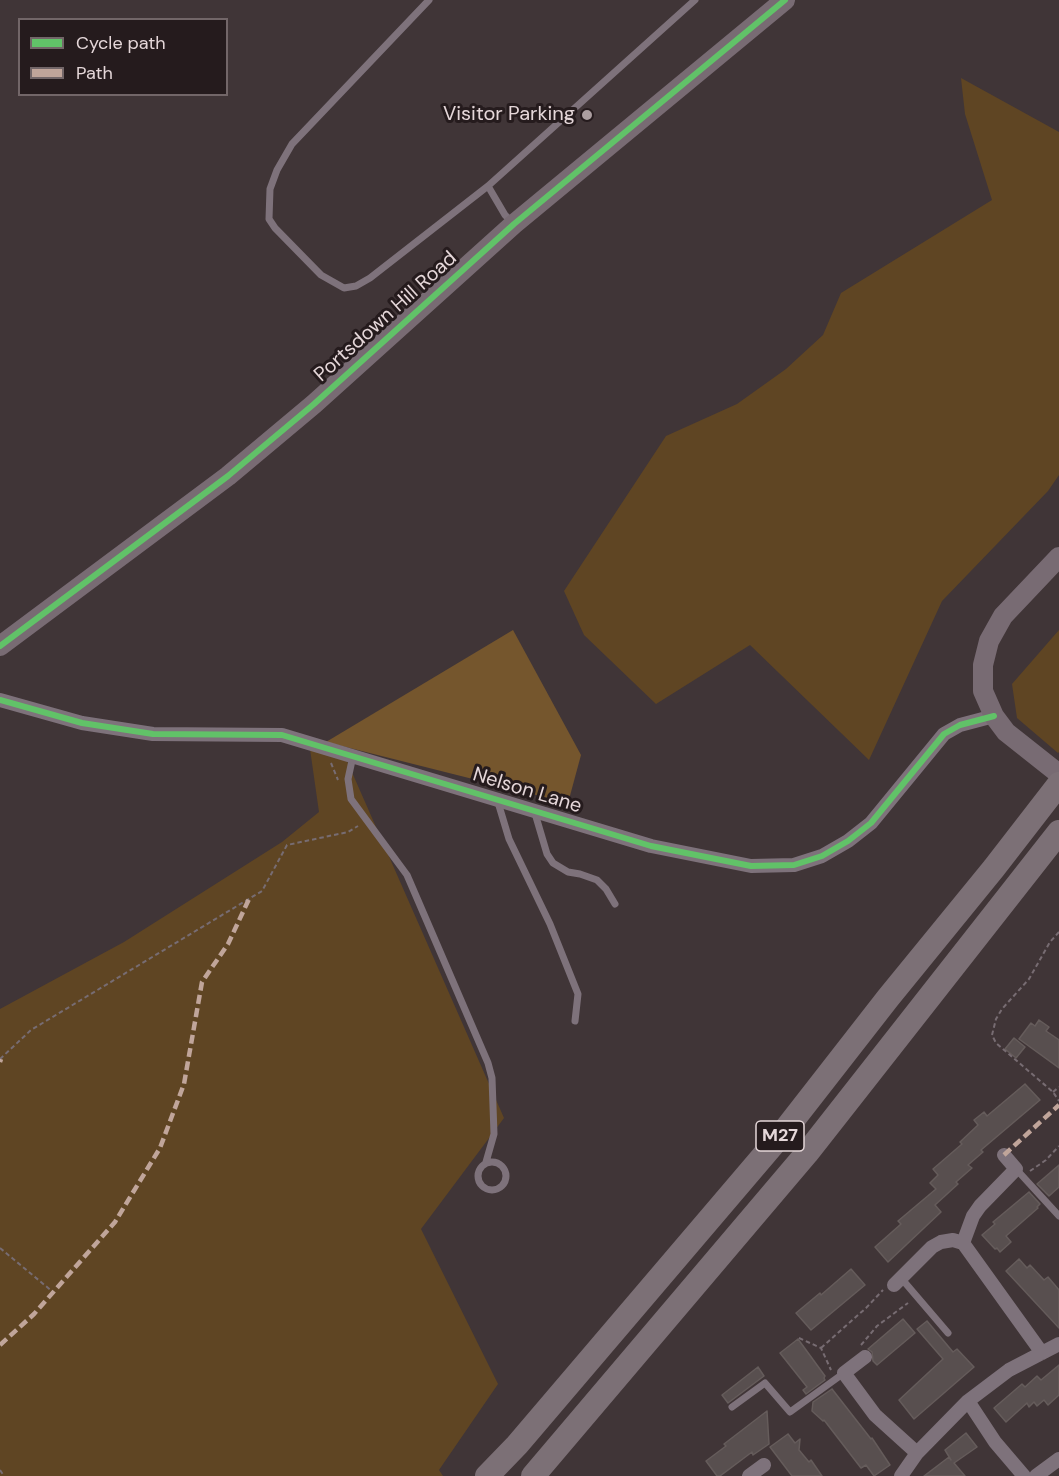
<!DOCTYPE html>
<html>
<head>
<meta charset="utf-8">
<style>
	body { margin:0 }
	#map { position:relative; width:1059px; height:1476px; overflow:hidden; background:#403537; font-family:"DM Sans",sans-serif }
	canvas { display:block }
	.legend { position:absolute; left:18px; top:18px; width:210px; height:78px; box-sizing:border-box; background:#251b1d; border:2px solid #726668; margin:0; padding:8px 10px; list-style:none; font-size:18px; color:#e5d7d9 }
	.legend li { display:flex; align-items:center; gap:12px; height:30px }
	.legend b { width:30px; border:2px solid #726668 }
</style>
</head>
<body>
<div id="map">
<canvas width="1059" height="1476"></canvas>
<ul class="legend">
<li><b style="height:8px;background:#61c268"></b>Cycle path</li>
<li><b style="height:8px;background:#c0a59a"></b>Path</li>
</ul>
</div>
<script>
const ctx = document.querySelector('canvas').getContext('2d');
ctx.lineJoin = 'round';
function fill(path, color) { ctx.fillStyle = color; ctx.fill(path, 'evenodd'); }
const poly = rows => new Path2D(rows.map(r => 'M' + r).join(''));
function strokePath(path, color, width, dash) { ctx.strokeStyle = color; ctx.lineWidth = width; ctx.lineCap = dash ? 'butt' : 'round'; ctx.setLineDash(dash || []); ctx.stroke(path); }
function write(font, color, halo, rows, align = 'center') {
  ctx.font = font + ' "DM Sans",sans-serif'; ctx.lineWidth = 6; ctx.setLineDash([]); ctx.textBaseline = 'middle'; ctx.strokeStyle = halo; ctx.fillStyle = color; for (const [text, x, y, turn = 0] of rows) {
    ctx.save(); ctx.translate(x, y); ctx.rotate((+turn || 0) * Math.PI / 180); ctx.textAlign = isNaN(turn) ? turn : align; if (halo) ctx.strokeText(text, 0, 0); ctx.fillText(text, 0, 0); ctx.restore();
  }
}
fill(poly([
	[961,78,1059,132,1059,475,1048,491,942,601,869,760,750,645,656,704,584,635,564,591,666,436,737,404,786,369,823,335,841,293,992,200,965,114],
	[1059,630,1059,752,1058,753,1017,718,1012,684],
	[310,749,347,761,504,1118,421,1229,498,1384,439,1470,443,1476,0,1476,0,1009,124,942,282,842,319,812]
]), '#5f4523');
fill(poly([
	[513,630,581,755,568,803,326,742]
]), '#75562d');
const building = poly([
	[1039,1020,1049,1027,1046,1031,1059,1040,1059,1068,1019,1039,1031,1023,1035,1026,1039,1020],
	[1014,1038,1025,1047,1016,1058,1005,1049,1014,1038],
	[1025,1084,1040,1100,981,1150,983,1152,968,1165,972,1168,956,1182,958,1184,935,1205,941,1212,888,1262,875,1247,901,1224,898,1221,936,1189,930,1183,938,1175,933,1169,962,1144,960,1142,978,1125,974,1120,984,1112,987,1116,1025,1084],
	[1059,1165,1059,1187,1049,1196,1037,1184,1059,1165],
	[1029,1192,1040,1204,1037,1207,1038,1208,1006,1236,1011,1242,1000,1252,997,1248,995,1249,982,1235,995,1224,993,1222,1029,1192],
	[1019,1259,1027,1268,1030,1265,1044,1280,1048,1277,1059,1290,1059,1328,1006,1271,1019,1259],
	[851,1269,865,1285,811,1330,796,1313,820,1293,821,1295,851,1269],
	[903,1319,915,1333,877,1365,873,1361,872,1352,868,1349,903,1319],
	[927,1321,953,1352,957,1349,974,1367,914,1419,899,1400,943,1359,917,1329,927,1321],
	[798,1339,825,1376,824,1378,825,1380,806,1394,803,1390,807,1387,780,1353,798,1339],
	[1059,1365,1059,1395,1048,1405,1044,1400,1037,1406,1034,1402,1029,1407,1027,1403,1006,1422,994,1408,1022,1384,1025,1387,1037,1376,1041,1380,1059,1365],
	[758,1367,764,1376,728,1403,722,1395,758,1367],
	[832,1389,871,1439,872,1438,890,1465,874,1476,866,1465,861,1468,824,1420,823,1421,812,1411,813,1402,832,1389],
	[767,1411,769,1444,753,1455,752,1452,720,1476,717,1476,706,1461,726,1446,724,1444,767,1411],
	[966,1433,977,1447,954,1463,965,1476,924,1476,949,1457,951,1460,945,1450,966,1433],
	[788,1434,795,1443,800,1439,799,1450,809,1462,811,1460,822,1476,792,1476,770,1447,788,1434]
]);
fill(building, '#584f4f');
strokePath(building, '#655c5b', 1.5);
strokePath(poly([
	[331,763,338,780],
	[1059,932,1050,942,1029,979,1002,1009,996,1019,992,1035,996,1043,1053,1092,1059,1101],
	[0,1059,31,1030,262,891,287,845,348,832,358,826],
	[1053,1092,1059,1087],
	[1030,1171,1046,1160,1059,1146],
	[0,1248,53,1292],
	[799,1338,821,1348,831,1370],
	[861,1345,877,1326,908,1303],
	[821,1348,866,1308,883,1290],
	[0,1470,4,1476]
]), '#776c72', 2, [4.5, 3]);
strokePath(poly([
	[429,0,292,144,277,170,270,189,269,219,275,228,321,275,344,288,356,286,370,278,488,186],
	[512,222,505,215,488,186,695,0],
	[353,756,348,779,351,799,407,875,488,1063,492,1078,494,1134,486,1162],
	[497,799,509,839,550,924,578,994,575,1021],
	[534,810,547,854,553,863,568,872,580,874,597,880,606,889,615,904],
	'478 1176a14 14 0 1 1 28 0a14 14 0 1 1-28 0Z',
	[1016,1169,1059,1216],
	[901,1278,948,1333],
	[732,1407,765,1383,790,1412,844,1373]
]), '#7e727b', 7);
strokePath(poly([
	[0,700,82,723,153,734,282,735,651,846,751,866,794,865,822,856,848,841,871,823,944,734,960,725,994,716],
	[1004,1155,1016,1169,980,1206,973,1216,963,1243,1042,1353],
	[894,1285,932,1247,941,1242,953,1240,963,1243],
	[865,1357,844,1373,875,1415,917,1453],
	[968,1401,995,1442,1024,1476],
	[749,1476,764,1465],
	[901,1476,917,1453,968,1401,1009,1370,1059,1344],
	[1036,1476,1059,1459]
]), '#7e727b', 14);
strokePath(poly([
	[1059,557,1003,616,989,641,983,665,983,691,994,716,1006,732,1059,774],
	[0,646,228,476,314,404,514,224,785,0]
]), '#786b73', 20);
strokePath(poly([
	[487,1476,517,1445,782,1134,888,998,994,868,1059,784],
	[533,1476,807,1153,1059,832]
]), '#7c7076', 24);
strokePath(poly([
	[0,1062,1,1059],
	[1004,1155,1059,1105],
	[0,1345,34,1314,115,1222,160,1148,184,1084,202,982,228,944,249,899]
]), '#c0a59a', 4.5, [9, 4.5]);
strokePath(poly([
	[0,646,228,476,314,404,514,224,785,0],
	[0,700,82,723,153,734,282,735,651,846,751,866,794,865,822,856,848,841,871,823,944,734,960,725,994,716]
]), '#61c268', 6);
for (const [x, y, r, color] of [
	[587,115,6,"#ab9ea0"]
]) { const dot = new Path2D(); dot.arc(x, y, r, 0, 2 * Math.PI); ctx.fillStyle = color; ctx.fill(dot); strokePath(dot, '#251b1d', 2); }
for (const [x, y, w] of [
	[780,1136,48]
]) { const box = new Path2D(); box.roundRect(x - w / 2, y - 15, w, 30, 4.5); ctx.fillStyle = '#251b1d'; ctx.fill(box); strokePath(box, '#e5d7d9', 1.5); }
write('bold 18px', '#e5d7d9', null, [
	["M27",780,1136]
]);
write('20px', '#e5d7d9', '#251b1d', [
	["Visitor Parking",575,115]
], 'right');
write('20px', '#e5d7d9', '#251b1d', [
	["Portsdown Hill Road",386,317,-42],
	["Nelson Lane",527,791,17]
]);
</script>
</body>
</html>
